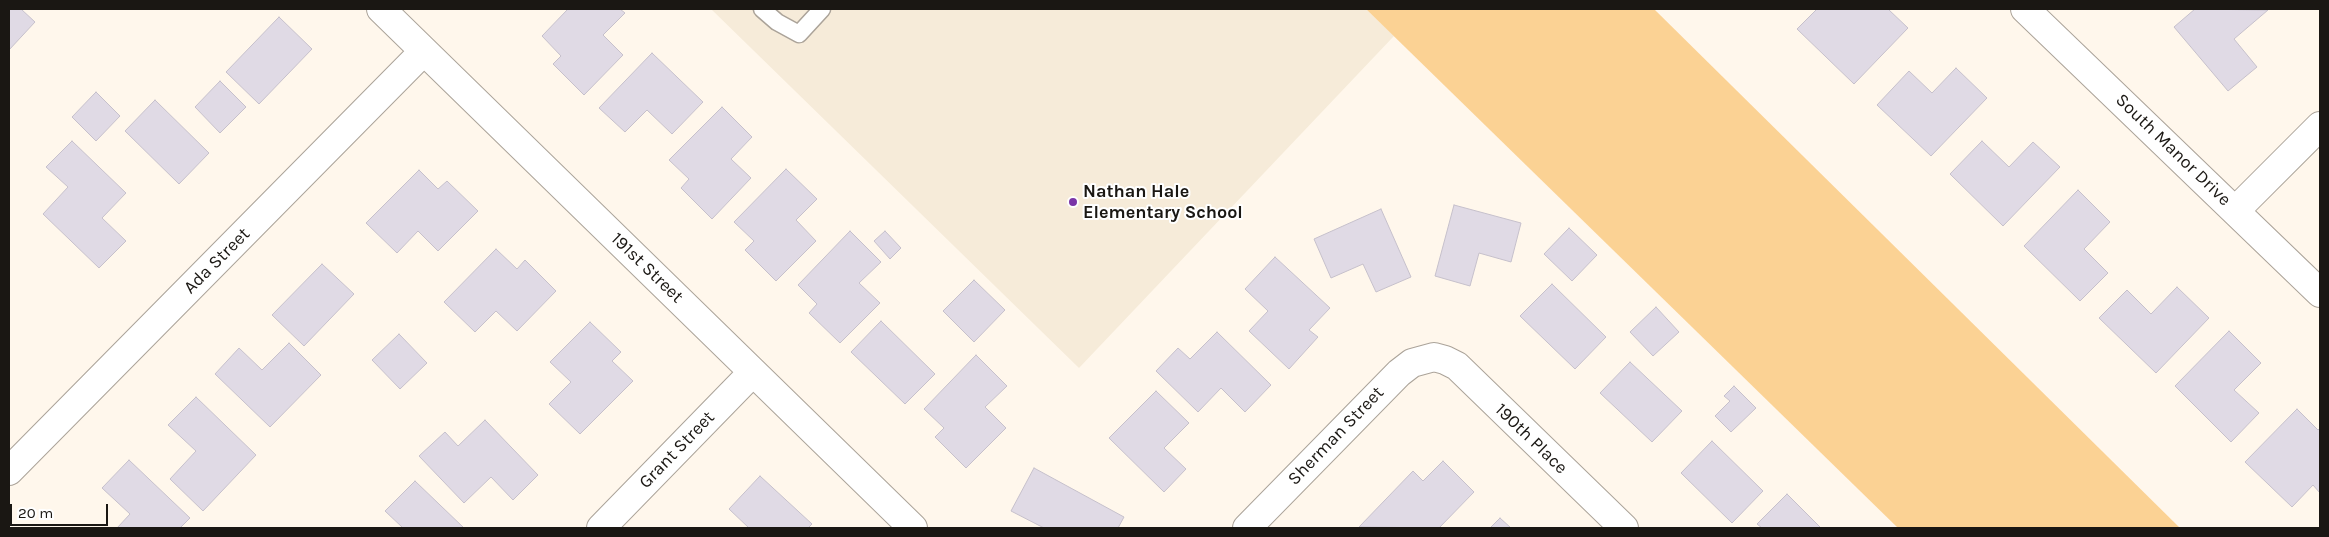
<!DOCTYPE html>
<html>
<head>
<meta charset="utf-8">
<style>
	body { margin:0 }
	#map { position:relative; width:2329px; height:537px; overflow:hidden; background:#fff7ec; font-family:Karla,sans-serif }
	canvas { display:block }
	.frame { position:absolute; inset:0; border:10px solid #1a1713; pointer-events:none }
	.scale { position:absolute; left:10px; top:504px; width:98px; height:22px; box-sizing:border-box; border:2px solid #1a1713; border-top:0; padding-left:6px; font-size:15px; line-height:18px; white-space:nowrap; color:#1a1713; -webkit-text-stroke:4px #fff; paint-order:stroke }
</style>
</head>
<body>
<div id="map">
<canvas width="2329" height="537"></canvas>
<div class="frame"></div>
<div class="scale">20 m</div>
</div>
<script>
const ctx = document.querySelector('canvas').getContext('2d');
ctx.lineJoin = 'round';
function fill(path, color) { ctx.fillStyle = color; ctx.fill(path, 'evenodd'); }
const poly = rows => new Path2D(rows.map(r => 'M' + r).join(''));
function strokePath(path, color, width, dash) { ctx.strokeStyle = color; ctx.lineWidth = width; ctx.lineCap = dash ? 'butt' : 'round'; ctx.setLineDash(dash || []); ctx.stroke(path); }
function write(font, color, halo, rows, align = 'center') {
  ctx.font = font + ' Karla,sans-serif'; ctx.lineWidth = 4; ctx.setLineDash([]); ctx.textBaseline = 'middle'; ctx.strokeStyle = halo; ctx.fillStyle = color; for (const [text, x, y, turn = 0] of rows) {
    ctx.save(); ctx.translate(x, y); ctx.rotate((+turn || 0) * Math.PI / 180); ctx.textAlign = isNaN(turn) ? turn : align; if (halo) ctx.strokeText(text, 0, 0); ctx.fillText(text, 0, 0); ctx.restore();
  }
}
fill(poly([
	[711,9,1366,9,1394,36,1079,368]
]), '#f6ebd9');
fill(poly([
	[1366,9,1654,9,2180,528,1898,528]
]), '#fbd294');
const building = poly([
	[9,9,21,9,35,22,9,50,9,9],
	[568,9,620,9,625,13,603,35,623,55,584,95,553,64,561,56,542,36,568,9],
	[1817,9,1888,9,1908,28,1854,84,1797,29,1817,9],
	[2195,9,2268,10,2234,39,2257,67,2228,91,2174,27,2195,9],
	[279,17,312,49,259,104,226,72,279,17],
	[652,53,703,102,672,134,647,110,625,132,599,108,652,53],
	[1956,68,1987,98,1931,156,1877,105,1909,71,1932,93,1956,68],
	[220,81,246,107,220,133,195,107,220,81],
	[96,92,120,116,96,141,72,117,96,92],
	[155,100,209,153,179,184,125,131,155,100],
	[722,107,752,137,731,159,751,178,712,219,681,188,689,179,669,160,722,107],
	[72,141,126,193,102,218,126,241,99,268,43,214,68,187,46,167,72,141],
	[1982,141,2009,167,2033,142,2060,167,2003,226,1950,174,1982,141],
	[786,169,817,199,796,220,816,241,776,281,745,250,754,241,734,222,786,169],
	[419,170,438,189,447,181,478,211,438,251,418,231,397,253,366,223,419,170],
	[2078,190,2110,222,2084,249,2108,273,2080,301,2024,246,2078,190],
	[1454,205,1521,223,1511,262,1479,253,1470,286,1435,276,1454,205],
	[1381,209,1411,277,1376,292,1363,264,1331,278,1314,239,1381,209],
	[1569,228,1597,255,1572,281,1544,254,1569,228],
	[850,231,881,262,859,283,880,303,840,343,809,313,817,304,798,285,850,231],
	[885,231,901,248,890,259,874,241,885,231],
	[496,249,517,269,525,260,556,291,517,331,496,311,475,332,444,302,496,249],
	[1275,257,1330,308,1309,330,1318,337,1289,369,1249,331,1268,311,1245,289,1275,257],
	[322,264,354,294,304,346,272,315,322,264],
	[974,280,1005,310,974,342,943,311,974,280],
	[1552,284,1606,337,1575,369,1520,316,1552,284],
	[2177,287,2209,318,2156,373,2099,318,2127,290,2151,314,2177,287],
	[1656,307,1679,332,1653,356,1630,332,1656,307],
	[881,321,935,374,905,404,851,352,881,321],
	[590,322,621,352,612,361,633,381,580,434,549,404,571,382,550,362,590,322],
	[2229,331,2261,363,2234,390,2259,413,2231,442,2175,386,2229,331],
	[1217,332,1271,385,1245,412,1221,388,1198,412,1156,371,1178,348,1190,359,1217,332],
	[399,334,427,363,400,389,372,360,399,334],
	[289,343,321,375,270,427,215,374,239,348,262,370,289,343],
	[976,355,1007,386,985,407,1006,428,966,468,935,437,944,428,924,409,976,355],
	[1630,362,1682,411,1652,442,1600,393,1630,362],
	[1734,386,1756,408,1731,432,1715,416,1730,401,1724,396,1734,386],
	[1156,391,1189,423,1164,448,1186,469,1164,492,1109,438,1156,391],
	[196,397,256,455,203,511,170,479,196,451,168,425,196,397],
	[2297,409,2318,430,2320,428,2320,493,2313,485,2292,507,2245,462,2297,409],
	[485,420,538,475,513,500,491,477,464,503,419,456,445,432,458,446,485,420],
	[1712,441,1763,491,1732,523,1681,473,1712,441],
	[129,460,190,518,180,528,117,528,130,514,102,488,129,460],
	[1443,461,1474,492,1439,528,1359,527,1413,471,1423,481,1443,461],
	[1034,468,1124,517,1118,528,1044,528,1011,511,1034,468],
	[760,476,812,524,808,528,749,528,729,509,760,476],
	[415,481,464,528,403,528,385,511,415,481],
	[1787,494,1821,528,1762,528,1757,524,1787,494],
	[1500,518,1511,528,1490,528,1500,518]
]);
fill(building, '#e0dae5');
strokePath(building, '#c6c0cb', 1);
const service = poly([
	[762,9,777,22,799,34,822,9]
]);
const minor = poly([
	[381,9,913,528],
	[2025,9,2320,293],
	[2236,210,2320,126],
	[9,471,424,51],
	[601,528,753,372],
	[1247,528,1399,373,1412,363,1434,357,1445,360,1457,366,1624,528]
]);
strokePath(service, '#aba399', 19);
strokePath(minor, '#aba399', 30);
strokePath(service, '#fff', 16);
strokePath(minor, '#fff', 28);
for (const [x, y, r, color] of [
	[1073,202,5,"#7a34a7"]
]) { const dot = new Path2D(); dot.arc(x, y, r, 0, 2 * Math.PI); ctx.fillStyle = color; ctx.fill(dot); strokePath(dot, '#fff', 2); }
write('18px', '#1a1713', '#fff', [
	["South Manor Drive",2173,150,44],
	["Ada Street",217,261,-45],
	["191st Street",647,268,44],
	["Sherman Street",1336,436,-46],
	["190th Place",1531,439,44],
	["Grant Street",677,450,-46]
]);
write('bold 18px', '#1a1713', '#fff', [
	["Nathan Hale",1083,192],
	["Elementary School",1083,213]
], 'left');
</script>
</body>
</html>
